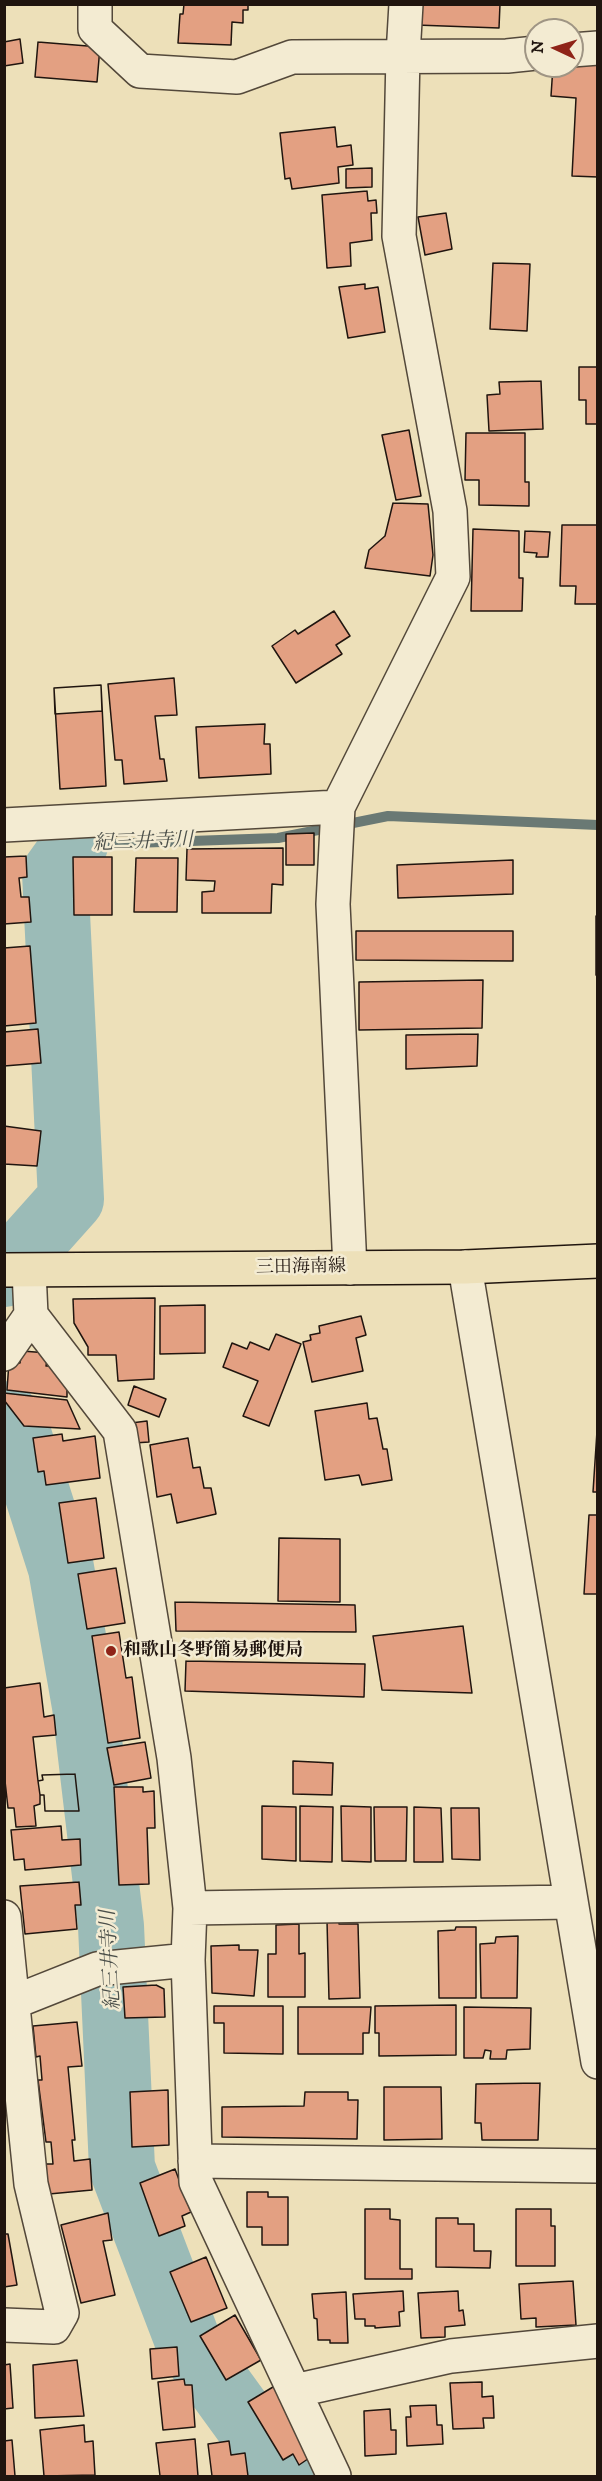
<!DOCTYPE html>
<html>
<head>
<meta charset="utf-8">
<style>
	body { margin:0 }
	#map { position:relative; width:602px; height:2481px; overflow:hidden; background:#ede0b9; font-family:"IM FELL DW Pica",serif }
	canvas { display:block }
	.frame { position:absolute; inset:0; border:6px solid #20150f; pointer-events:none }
	.north { position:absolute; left:524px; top:18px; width:60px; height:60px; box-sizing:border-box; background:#f3ebd2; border:2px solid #9f9584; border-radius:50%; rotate:274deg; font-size:16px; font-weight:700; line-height:24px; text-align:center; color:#20150f }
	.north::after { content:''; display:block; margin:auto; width:21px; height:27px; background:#8f2418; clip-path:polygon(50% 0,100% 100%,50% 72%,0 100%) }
</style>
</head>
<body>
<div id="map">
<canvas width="602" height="2481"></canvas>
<div class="frame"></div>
<div class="north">N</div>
</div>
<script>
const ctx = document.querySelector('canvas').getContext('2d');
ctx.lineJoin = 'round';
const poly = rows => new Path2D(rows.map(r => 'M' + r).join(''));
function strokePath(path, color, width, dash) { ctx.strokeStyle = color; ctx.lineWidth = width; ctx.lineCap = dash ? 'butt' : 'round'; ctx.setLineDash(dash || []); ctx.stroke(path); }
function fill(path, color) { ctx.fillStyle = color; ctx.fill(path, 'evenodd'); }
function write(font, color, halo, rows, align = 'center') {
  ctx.font = font + ' "IM FELL DW Pica","Noto Serif JP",serif'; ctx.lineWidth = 5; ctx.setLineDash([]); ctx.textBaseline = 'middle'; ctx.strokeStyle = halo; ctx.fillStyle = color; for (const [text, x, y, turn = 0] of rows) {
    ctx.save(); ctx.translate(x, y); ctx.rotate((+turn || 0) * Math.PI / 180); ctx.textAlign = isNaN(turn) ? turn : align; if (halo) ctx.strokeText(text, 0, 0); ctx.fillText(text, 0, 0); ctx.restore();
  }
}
strokePath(poly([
	[75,845,278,838,388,816,598,825]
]), '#6a7974', 10);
strokePath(poly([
	[4,1274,71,1199,55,873,75,845],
	[4,1414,16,1427,61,1568,85,1706,111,1926,122,2168,189,2344,285,2476]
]), '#9bbbb7', 66);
const building = poly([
	[184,4,248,4,248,10,243,10,243,23,232,22,231,45,178,43,180,14,183,14,184,4],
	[417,4,500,4,499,28,416,25,417,4],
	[20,39,23,63,4,66,4,42,20,39],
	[38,42,100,47,97,82,35,77,38,42],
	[598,62,598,177,572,176,576,98,551,96,553,66,598,62],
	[335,127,337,147,351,145,353,165,338,167,339,183,292,189,290,178,285,179,280,133,335,127],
	[372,168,372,187,346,188,346,169,372,168],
	[367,191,368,201,376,200,377,213,371,213,372,240,350,243,351,266,327,268,322,195,367,191],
	[446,213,452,249,425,255,418,217,446,213],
	[493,263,530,264,527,331,490,329,493,263],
	[365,284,365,289,378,287,385,332,348,338,339,287,365,284],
	[579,367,598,367,598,424,586,424,586,400,579,400,579,367],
	[541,381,543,429,489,431,487,395,500,394,499,382,541,381],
	[409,430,421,496,396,500,382,435,409,430],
	[466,433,525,433,525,482,529,482,529,506,479,505,479,480,465,480,466,433],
	[393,503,428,504,433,555,430,576,365,568,369,550,385,536,393,503],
	[562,525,598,525,598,604,575,604,576,586,560,586,562,525],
	[473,529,519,531,519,578,523,578,522,611,471,611,473,529],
	[525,531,550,532,548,557,536,557,537,553,524,552,525,531],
	[334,611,350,636,336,645,342,654,296,683,272,646,295,630,298,634,334,611],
	[174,678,177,715,155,716,160,759,164,759,167,781,124,784,122,760,115,760,108,684,174,678],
	[101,685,106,786,60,789,54,688,101,685],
	[101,685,102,711,55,714,54,688,101,685],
	[265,724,264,744,270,744,271,774,199,778,196,727,265,724],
	[314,833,314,865,286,865,286,834,314,833],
	[283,848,283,885,272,884,271,913,202,913,202,892,214,891,215,881,186,880,187,849,283,848],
	[26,856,27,877,19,878,21,897,29,897,31,922,4,924,4,857,26,856],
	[73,857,112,857,112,915,74,915,73,857],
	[136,858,178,858,177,912,134,912,136,858],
	[513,860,513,894,398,898,397,865,513,860],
	[596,916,598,916,598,976,596,975,596,916],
	[356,931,513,931,513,961,356,960,356,931],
	[30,946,36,1023,4,1026,4,948,30,946],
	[483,980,482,1028,359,1030,359,982,483,980],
	[38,1029,41,1063,4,1066,4,1032,38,1029],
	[478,1034,477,1066,406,1069,406,1035,478,1034],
	[4,1126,41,1131,37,1166,4,1164,4,1126],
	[155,1298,154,1379,118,1381,116,1355,88,1355,88,1347,74,1323,73,1299,155,1298],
	[205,1305,205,1353,160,1354,160,1306,205,1305],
	[361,1316,366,1335,356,1338,363,1371,312,1382,303,1342,311,1340,310,1335,320,1333,319,1326,361,1316],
	[276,1334,301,1344,269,1426,243,1416,258,1381,223,1367,232,1343,247,1349,250,1342,269,1350,276,1334],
	[22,1351,48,1353,46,1366,61,1366,67,1380,67,1397,7,1390,9,1362,20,1363,22,1351],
	[134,1386,166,1399,159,1417,128,1405,134,1386],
	[4,1393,67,1400,80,1429,24,1426,4,1400,4,1393],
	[367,1403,369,1419,377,1418,383,1449,387,1449,392,1480,362,1485,359,1475,325,1480,315,1411,367,1403],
	[147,1421,149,1442,134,1443,131,1423,147,1421],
	[597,1431,598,1431,598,1492,593,1492,597,1431],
	[62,1434,63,1441,95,1436,100,1478,46,1485,44,1471,38,1472,33,1438,62,1434],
	[188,1438,193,1468,200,1467,204,1488,211,1488,216,1514,177,1523,171,1494,157,1497,150,1445,188,1438],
	[96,1498,104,1558,68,1563,59,1503,96,1498],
	[589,1515,598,1515,598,1594,584,1594,589,1515],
	[279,1538,340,1539,340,1602,278,1601,279,1538],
	[116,1568,125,1623,87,1629,78,1574,116,1568],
	[175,1602,355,1605,356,1632,176,1631,175,1602],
	[463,1626,472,1693,382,1690,373,1636,463,1626],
	[119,1632,126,1678,132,1677,140,1738,108,1743,92,1636,119,1632],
	[186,1661,365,1664,364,1697,185,1691,186,1661],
	[40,1683,44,1717,54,1715,56,1735,33,1737,38,1781,43,1780,42,1775,75,1774,79,1811,45,1811,44,1795,40,1795,40,1804,34,1806,36,1826,16,1827,14,1808,8,1808,4,1772,4,1688,40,1683],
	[145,1742,151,1778,114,1785,107,1748,145,1742],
	[293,1761,333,1763,332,1795,293,1794,293,1761],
	[75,1774,79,1811,45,1811,44,1795,40,1795,38,1781,43,1780,42,1775,75,1774],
	[114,1787,143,1787,143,1792,154,1791,155,1828,147,1828,149,1884,119,1885,114,1787],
	[262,1806,296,1807,296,1861,262,1859,262,1806],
	[300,1806,333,1807,332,1862,300,1861,300,1806],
	[341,1806,371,1807,371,1862,342,1861,341,1806],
	[374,1807,407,1807,406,1861,375,1861,374,1807],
	[414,1807,441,1808,443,1862,414,1862,414,1807],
	[451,1808,479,1808,480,1860,452,1859,451,1808],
	[61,1826,62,1840,80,1839,81,1865,25,1870,24,1859,14,1860,11,1830,61,1826],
	[79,1882,81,1905,75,1905,77,1929,25,1934,20,1886,79,1882],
	[327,1921,339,1921,339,1924,358,1924,360,1998,329,1999,327,1921],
	[299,1924,299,1954,305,1953,305,1997,268,1997,268,1954,276,1954,276,1925,299,1924],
	[456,1927,476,1927,476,1998,439,1998,438,1931,455,1930,456,1927],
	[518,1936,517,1998,481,1998,480,1944,495,1943,496,1937,518,1936],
	[239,1945,239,1950,258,1950,254,1996,212,1993,211,1946,239,1945],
	[156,1985,164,1989,165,2017,125,2018,123,1987,156,1985],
	[456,2005,456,2055,379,2056,379,2033,375,2033,375,2006,456,2005],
	[214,2006,283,2006,283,2054,224,2053,224,2023,214,2023,214,2006],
	[298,2007,371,2007,369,2033,363,2033,363,2054,298,2054,298,2007],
	[464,2007,531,2008,530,2049,507,2050,506,2059,490,2059,491,2051,485,2050,483,2058,464,2058,464,2007],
	[77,2022,82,2066,68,2067,75,2140,72,2140,74,2161,90,2159,92,2190,49,2194,45,2164,53,2164,51,2142,46,2142,38,2080,42,2080,40,2056,36,2057,33,2026,77,2022],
	[540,2083,538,2140,482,2140,481,2123,475,2123,476,2084,540,2083],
	[384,2087,441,2087,442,2139,384,2140,384,2087],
	[168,2090,169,2145,132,2147,130,2092,168,2090],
	[305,2092,348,2092,348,2100,358,2100,357,2139,222,2137,222,2107,304,2106,305,2092],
	[175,2169,191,2212,182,2216,185,2226,159,2236,140,2183,175,2169],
	[247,2192,268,2192,268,2197,288,2197,288,2245,262,2245,262,2227,247,2227,247,2192],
	[365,2209,390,2209,390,2219,400,2220,400,2269,412,2269,412,2279,365,2279,365,2209],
	[516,2209,551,2209,551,2226,555,2226,555,2266,516,2266,516,2209],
	[108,2213,112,2240,103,2241,115,2295,81,2303,61,2225,108,2213],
	[436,2218,458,2218,458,2224,474,2224,474,2251,491,2251,490,2268,436,2267,436,2218],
	[4,2234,8,2234,17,2285,4,2287,4,2234],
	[206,2257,227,2308,191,2322,170,2272,206,2257],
	[573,2281,576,2325,536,2327,536,2318,521,2319,519,2284,573,2281],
	[403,2291,404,2311,399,2312,400,2326,375,2328,375,2326,365,2326,365,2319,355,2319,353,2294,403,2291],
	[458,2291,459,2311,463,2310,465,2325,445,2327,445,2337,421,2338,418,2293,458,2291],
	[346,2292,348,2343,330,2343,330,2340,318,2340,317,2319,314,2318,312,2294,346,2292],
	[235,2315,261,2360,226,2380,200,2336,235,2315],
	[177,2347,179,2376,152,2379,150,2349,177,2347],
	[77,2360,84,2416,35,2418,33,2365,77,2360],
	[10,2364,13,2408,4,2409,4,2365,10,2364],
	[184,2379,185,2385,192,2385,195,2427,163,2430,158,2382,184,2379],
	[482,2382,482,2397,493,2396,494,2418,483,2418,484,2428,453,2429,450,2383,482,2382],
	[278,2384,318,2452,299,2465,293,2454,283,2460,248,2402,278,2384],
	[436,2405,437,2425,442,2425,443,2444,407,2446,406,2417,411,2417,410,2406,436,2405],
	[390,2409,391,2430,396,2430,396,2454,365,2456,364,2411,390,2409],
	[84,2425,85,2442,93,2441,95,2475,44,2476,40,2430,84,2425],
	[195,2439,198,2476,160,2476,156,2443,195,2439],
	[12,2440,15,2476,4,2476,4,2441,12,2440],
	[229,2441,231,2455,245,2453,248,2476,212,2476,208,2444,229,2441]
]);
fill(building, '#e3a082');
strokePath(building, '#20150f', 1.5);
const minor = poly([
	[95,4,95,29,140,71,237,77,292,57,507,56,536,53],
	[572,50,598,48],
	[4,825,338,807],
	[465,1267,598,2062],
	[350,1268,333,904,338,807,453,577,450,511,399,236,403,55,406,4],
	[29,1271,31,1315,120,1431,174,1758,190,1908,188,1960,196,2182,334,2476],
	[4,1354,31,1315],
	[190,1908,571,1902],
	[4,1917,31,2184,62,2313,54,2327,4,2325],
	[4,2006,97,1969,188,1960],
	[195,2161,598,2166],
	[294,2391,451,2356,598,2341]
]);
const major = poly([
	[4,1270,465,1267,598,1261]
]);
strokePath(minor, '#53483a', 36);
strokePath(major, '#20150f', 36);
strokePath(minor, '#f3ebd2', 33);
strokePath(major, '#ede0b9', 33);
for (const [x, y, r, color] of [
	[111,1651,6,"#8f2418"]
]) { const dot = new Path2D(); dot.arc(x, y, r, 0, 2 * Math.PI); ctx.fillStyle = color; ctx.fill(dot); strokePath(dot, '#f3ebd2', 2); }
write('18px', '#20150f', '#f3ebd2', [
	["三田海南線",301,1268,-1]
]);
write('bold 18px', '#20150f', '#f3ebd2', [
	["和歌山冬野簡易郵便局",123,1651]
], 'left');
write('italic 20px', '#4b4f4a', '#f3ebd2', [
	["紀三井寺川",143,843,-2],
	["紀三井寺川",112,1960,-93]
]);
</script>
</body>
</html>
